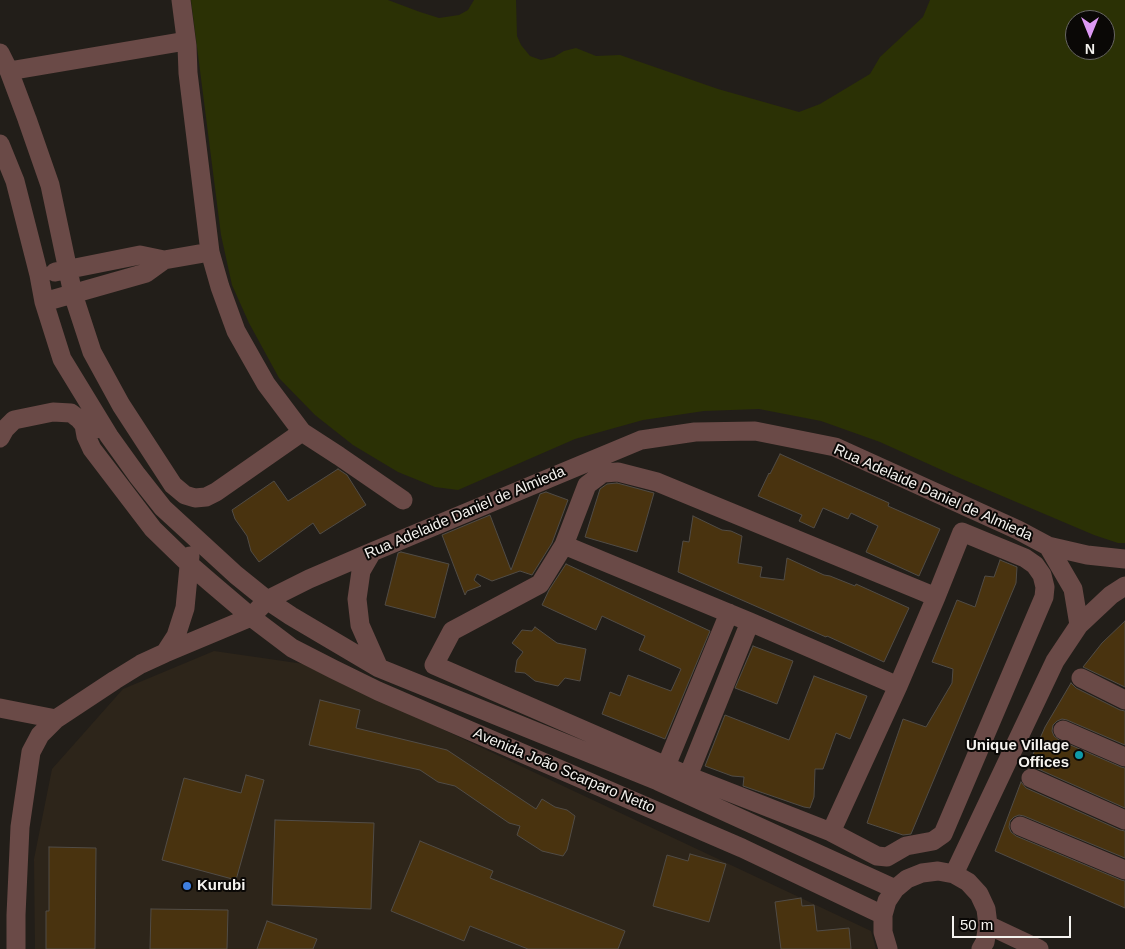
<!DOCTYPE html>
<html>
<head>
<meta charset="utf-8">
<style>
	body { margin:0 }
	#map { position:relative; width:1125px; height:949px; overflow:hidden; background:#221e19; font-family:Helvetica,sans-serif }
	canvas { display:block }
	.north { position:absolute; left:1065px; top:10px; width:50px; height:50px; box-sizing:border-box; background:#0a0806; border:1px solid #686663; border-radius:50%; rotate:180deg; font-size:14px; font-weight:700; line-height:20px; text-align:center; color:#f5f3ef }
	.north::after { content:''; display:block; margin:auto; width:18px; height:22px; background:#dd99f4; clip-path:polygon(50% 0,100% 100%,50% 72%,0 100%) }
	.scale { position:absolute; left:952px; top:916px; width:119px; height:22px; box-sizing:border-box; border:2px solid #f5f3ef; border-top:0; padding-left:6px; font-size:15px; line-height:18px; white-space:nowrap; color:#f5f3ef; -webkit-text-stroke:4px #0a0806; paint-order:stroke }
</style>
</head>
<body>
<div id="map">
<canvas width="1125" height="949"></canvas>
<div class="north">N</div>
<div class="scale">50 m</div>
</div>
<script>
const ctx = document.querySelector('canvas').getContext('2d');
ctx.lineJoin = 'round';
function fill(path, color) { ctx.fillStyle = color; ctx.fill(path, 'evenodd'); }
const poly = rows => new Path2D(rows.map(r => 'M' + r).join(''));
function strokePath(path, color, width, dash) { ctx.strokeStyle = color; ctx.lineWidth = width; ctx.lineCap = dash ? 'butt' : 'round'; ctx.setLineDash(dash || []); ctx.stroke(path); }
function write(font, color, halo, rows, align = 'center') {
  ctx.font = font + ' Helvetica,sans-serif'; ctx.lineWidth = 4; ctx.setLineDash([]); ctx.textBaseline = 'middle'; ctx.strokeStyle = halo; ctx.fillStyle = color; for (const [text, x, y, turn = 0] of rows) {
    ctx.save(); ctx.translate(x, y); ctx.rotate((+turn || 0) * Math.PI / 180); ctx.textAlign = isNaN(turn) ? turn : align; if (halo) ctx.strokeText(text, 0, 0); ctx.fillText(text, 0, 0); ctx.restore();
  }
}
fill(poly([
	[214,651,304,664,871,931,876,949,35,949,34,859,52,769,123,689]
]), '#2d251a');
fill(poly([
	[191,0,388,0,420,12,439,18,459,15,468,10,474,0,516,0,517,36,521,45,530,56,541,60,554,57,564,51,576,48,596,56,620,55,718,89,799,112,820,104,870,74,880,57,923,17,930,0,1125,0,1125,543,1118,543,1094,535,955,476,880,442,821,421,759,409,704,411,643,420,575,439,458,490,435,487,398,472,353,445,315,415,279,378,249,323,232,285,221,235],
	[1075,20,1105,20,1105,50,1075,50]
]), '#2b3105');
const building = poly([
	[780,454,889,503,888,506,940,529,919,576,866,552,878,526,851,513,848,519,823,508,814,528,799,521,802,515,758,496,769,473,770,474,780,454],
	[338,469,347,475,366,505,320,534,313,523,259,562,251,551,247,536,235,519,232,510,274,481,288,501,338,469],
	[617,483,654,493,637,552,585,537,600,489,607,484,617,483],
	[546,492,568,500,552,543,532,575,520,571,492,581,477,574,474,580,481,586,467,591,465,595,442,535,490,515,511,570,540,494,546,492],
	[693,516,722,530,731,531,742,536,738,563,762,567,760,577,784,580,787,558,824,575,830,576,855,586,856,584,909,608,884,662,827,636,826,637,678,572,683,541,689,542,693,516],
	[401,552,449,564,435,618,385,605,398,553,401,552],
	[1000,560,1017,567,1016,583,911,834,903,835,867,823,903,719,926,727,952,683,953,669,932,662,957,600,975,607,985,576,994,577,1000,560],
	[566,564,710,631,665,739,602,714,610,692,620,696,628,675,671,691,681,669,639,650,645,636,602,616,596,630,542,605,549,590,566,564],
	[1125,621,1125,687,1083,667,1102,643,1125,621],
	[535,627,557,643,586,649,580,681,565,678,558,686,535,681,525,673,515,672,517,660,523,652,512,643,522,630,532,631,535,627],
	[753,646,793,661,777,704,735,688,753,646],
	[814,676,867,696,850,739,836,733,823,769,815,769,814,797,810,808,804,807,743,786,744,777,732,776,705,766,725,715,789,740,814,676],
	[1071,683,1076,688,1120,710,1125,711,1125,745,1067,720,1062,719,1057,721,1053,725,1052,731,1054,736,1059,740,1121,767,1125,768,1125,808,1036,768,1027,768,1045,727,1071,683],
	[320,700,360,710,356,728,447,750,536,809,542,799,555,807,567,810,575,816,567,850,563,856,542,851,517,835,520,826,509,823,455,786,438,782,420,770,309,745,320,700],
	[246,775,264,780,236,880,162,860,184,778,241,793,246,775],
	[1021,782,1026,788,1120,830,1125,831,1125,858,1024,816,1019,815,1014,817,1010,821,1009,827,1011,832,1016,836,1121,880,1125,881,1125,908,995,851,1021,782],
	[275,820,374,823,371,909,272,905,275,820],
	[420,841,493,871,490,878,625,931,618,949,528,949,470,926,464,941,391,911,420,841],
	[49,847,96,848,95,949,46,949,46,911,49,911,49,847],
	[690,854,726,864,709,922,653,906,667,855,688,861,690,854],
	[801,898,802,906,814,905,817,931,849,928,851,949,781,949,775,902,801,898],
	[151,909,228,910,227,949,150,949,151,909],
	[267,921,317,939,313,949,257,949,267,921]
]);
fill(building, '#49330f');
strokePath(building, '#514c46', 1);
strokePath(poly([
	[181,0,187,46,188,73,210,252,220,287,236,331,266,384,302,432,339,456,403,500],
	[0,53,9,71,27,119,50,185,73,294,92,352,121,405,173,485,185,495,195,498,206,497,216,492,302,432],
	[9,71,186,41],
	[0,144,15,181,39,275,44,302,62,359,109,436,137,475,163,508,236,575,267,600,291,616,379,668,658,781,895,889],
	[55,272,140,255,164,260,210,252],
	[44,302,146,273,164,260],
	[84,425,86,436,92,449,153,529,189,564,211,583,251,617,292,648,333,669,378,691,742,848,883,915],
	[0,438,5,429,14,420,53,412,71,413,79,419,84,425,96,429],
	[564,545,750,622,898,686],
	[1048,546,1073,589,1079,625],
	[372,552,361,571,357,599,360,625,379,668],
	[165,653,176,636,185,608,190,556],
	[1081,678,1125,700],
	[0,708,56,719],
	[1063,730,1125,757],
	[661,776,666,766,729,613],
	[1031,778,1125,820],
	[682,786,688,776,750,622],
	[1020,826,1125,870],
	[831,832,898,686,936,597,962,532,1025,558,1035,565,1042,575,1045,587,1044,597,943,834,933,841,906,846,887,857,877,856,831,832,688,776,666,766,434,665,452,631,540,584,564,545,587,485,603,473,618,472,657,482,936,597],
	[954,874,1055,661,1079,625,1111,595,1125,586],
	[988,925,1039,949],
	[16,949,16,915,20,827,31,752,40,735,56,719,115,680,141,664,165,653,251,617,267,600,309,579,372,552,641,440,695,432,755,431,835,447,1018,530,1048,546,1087,555,1125,559],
	[888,949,883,932,883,915,887,901,895,889,907,879,922,873,938,871,954,874,968,882,979,894,986,909,988,925,985,942,981,949]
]), '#6a4a47', 19);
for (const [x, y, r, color] of [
	[1079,755,5,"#0f9aa8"],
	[187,886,5,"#3f7fe0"]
]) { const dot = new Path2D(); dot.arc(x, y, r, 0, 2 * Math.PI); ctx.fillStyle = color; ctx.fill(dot); strokePath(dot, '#0a0806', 2); }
write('15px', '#f5f3ef', '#0a0806', [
	["Rua Adelaide Daniel de Almieda",933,493,24],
	["Rua Adelaide Daniel de Almieda",465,513,-23],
	["Avenida João Scarparo Netto",564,771,23]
]);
write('bold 15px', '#f5f3ef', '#0a0806', [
	["Unique Village",1069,746],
	["Offices",1069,763],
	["Kurubi",197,886,"left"]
], 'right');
</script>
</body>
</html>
